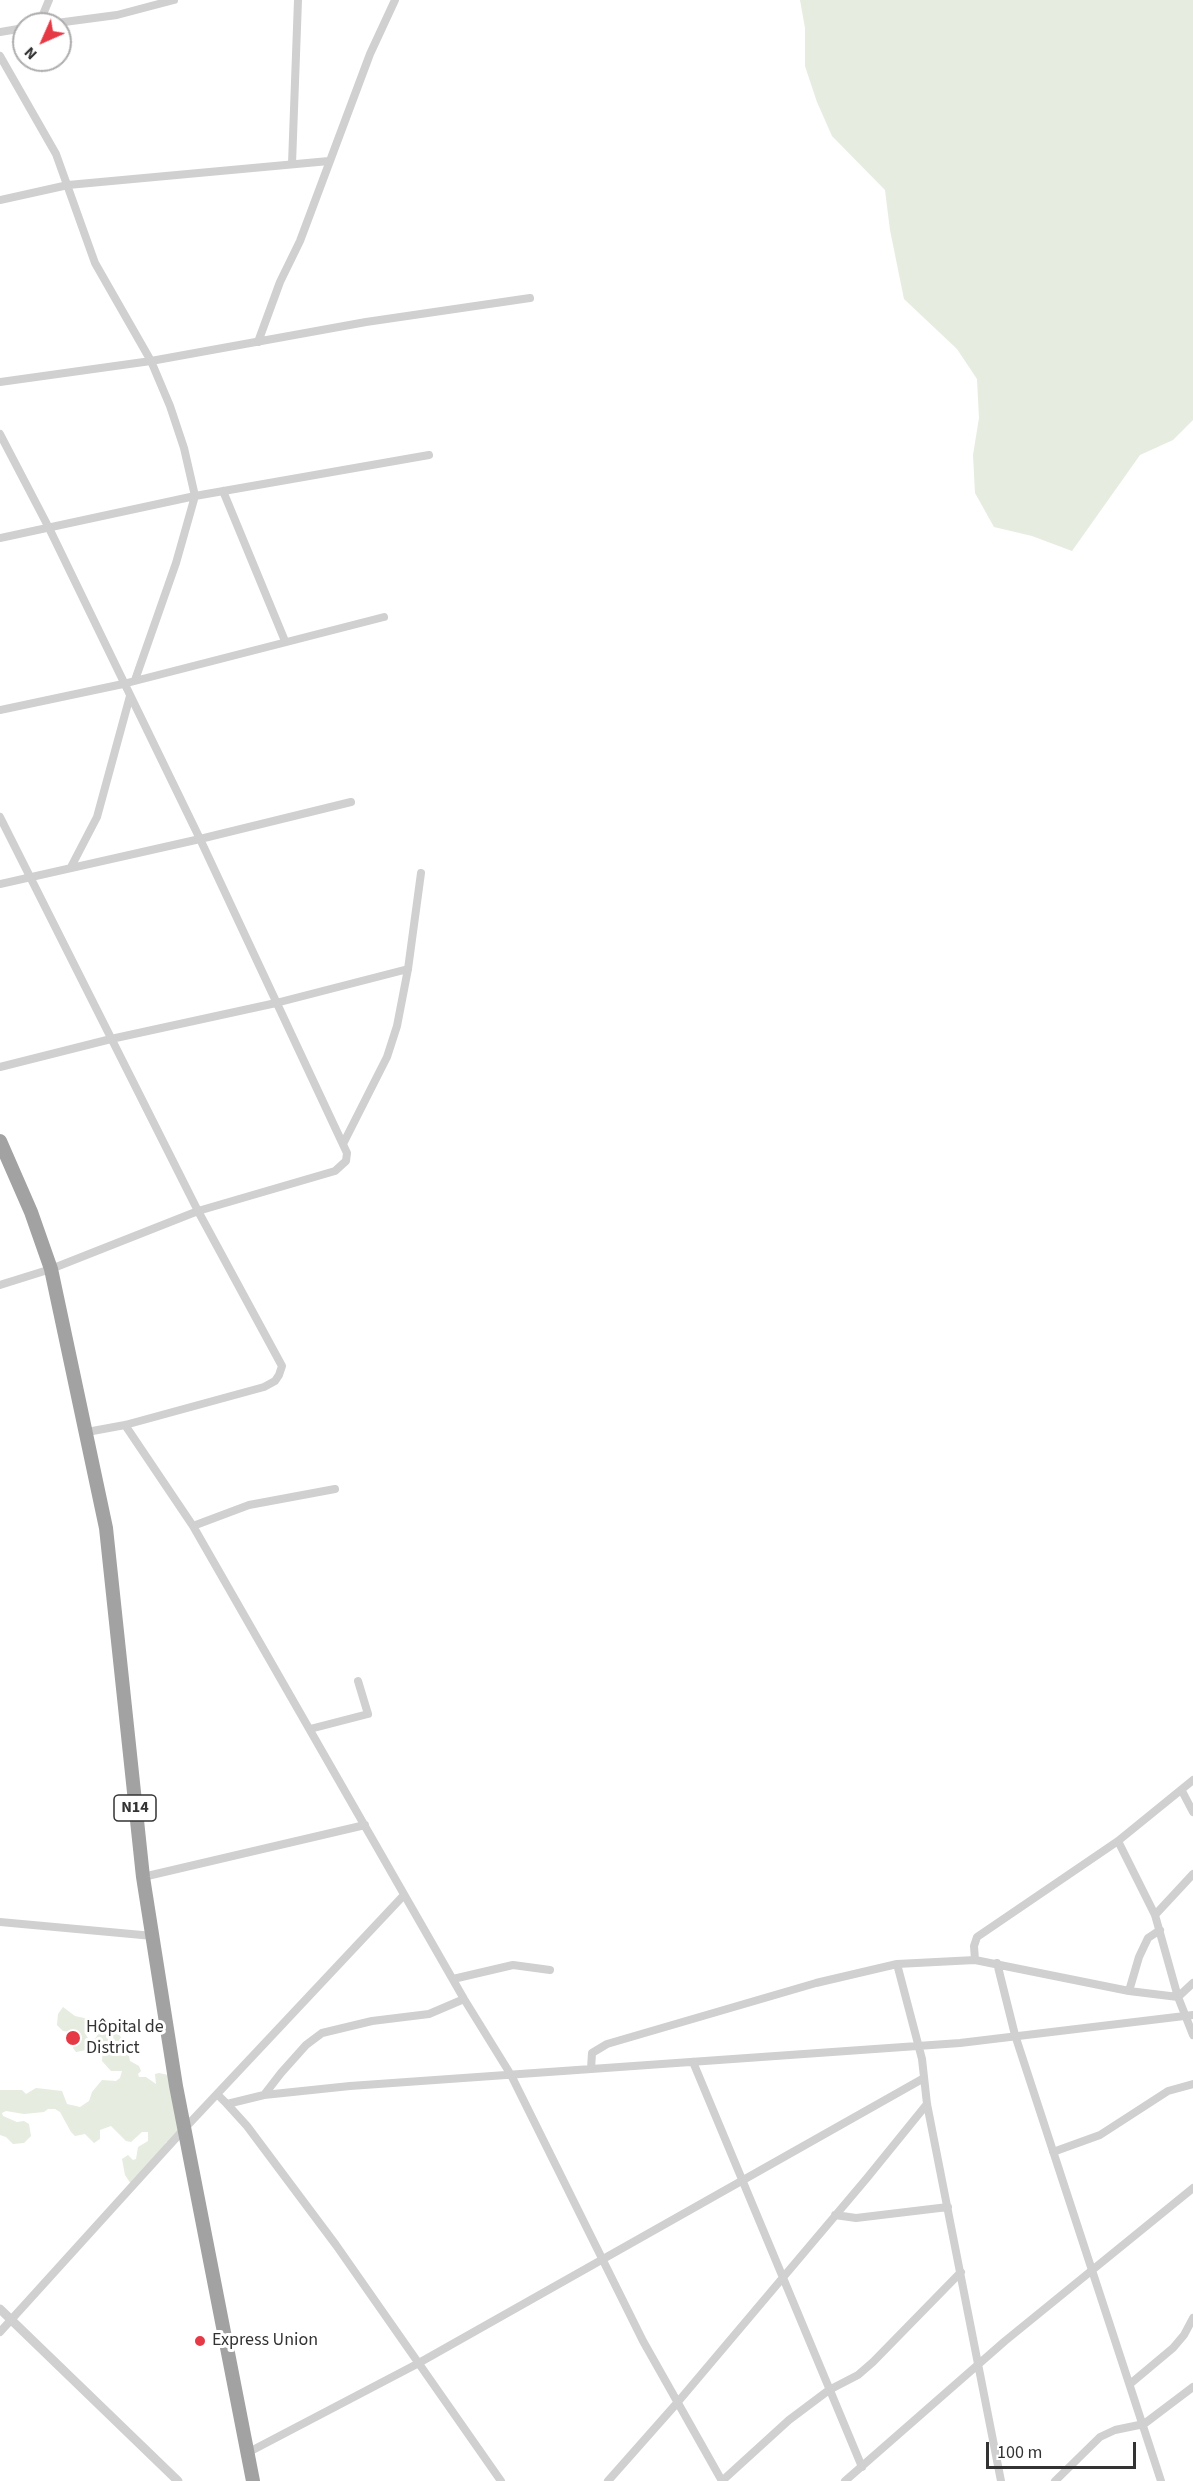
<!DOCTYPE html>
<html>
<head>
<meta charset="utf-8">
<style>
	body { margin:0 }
	#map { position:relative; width:1193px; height:2481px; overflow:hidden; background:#fff; font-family:"Source Sans 3",sans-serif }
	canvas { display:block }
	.north { position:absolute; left:12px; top:12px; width:60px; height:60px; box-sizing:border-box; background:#fff; border:2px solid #adadad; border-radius:50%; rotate:225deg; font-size:16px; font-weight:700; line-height:24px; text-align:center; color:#333 }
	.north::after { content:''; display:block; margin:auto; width:21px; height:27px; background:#e63946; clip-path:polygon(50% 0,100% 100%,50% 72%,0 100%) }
	.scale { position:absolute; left:986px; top:2442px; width:150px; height:27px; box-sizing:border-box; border:3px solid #333; border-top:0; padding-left:8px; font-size:18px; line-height:21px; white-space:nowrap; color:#333; -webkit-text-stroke:4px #fff; paint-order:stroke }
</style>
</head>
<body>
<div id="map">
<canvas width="1193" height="2481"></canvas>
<div class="north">N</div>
<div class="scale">100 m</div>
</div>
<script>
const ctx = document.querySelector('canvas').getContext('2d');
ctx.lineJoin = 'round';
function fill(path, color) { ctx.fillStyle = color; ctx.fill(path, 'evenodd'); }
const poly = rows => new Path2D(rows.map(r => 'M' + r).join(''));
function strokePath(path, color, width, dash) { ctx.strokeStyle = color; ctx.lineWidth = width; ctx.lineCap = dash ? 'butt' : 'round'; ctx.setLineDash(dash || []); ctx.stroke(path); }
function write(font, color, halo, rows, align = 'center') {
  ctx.font = font + ' "Source Sans 3",sans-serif'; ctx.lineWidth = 6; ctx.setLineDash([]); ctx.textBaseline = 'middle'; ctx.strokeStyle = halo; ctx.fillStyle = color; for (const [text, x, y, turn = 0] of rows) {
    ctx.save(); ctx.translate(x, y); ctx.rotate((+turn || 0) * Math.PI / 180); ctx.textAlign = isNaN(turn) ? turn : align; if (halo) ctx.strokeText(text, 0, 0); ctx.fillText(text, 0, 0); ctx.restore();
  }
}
fill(poly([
	[800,0,1193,0,1193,420,1173,440,1140,455,1072,551,1032,536,994,527,975,493,973,455,979,418,977,379,957,349,904,299,890,230,885,190,832,136,817,102,805,66,805,28],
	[63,2007,75,2016,93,2020,95,2025,86,2035,88,2038,95,2039,100,2031,106,2026,118,2033,122,2039,122,2043,118,2044,118,2047,129,2056,130,2061,139,2066,141,2071,138,2074,139,2077,146,2077,156,2084,155,2074,159,2073,168,2075,187,2122,173,2142,166,2142,164,2148,131,2184,125,2175,122,2159,128,2155,133,2160,136,2159,138,2147,148,2141,148,2132,142,2132,131,2142,126,2141,111,2126,100,2130,100,2139,94,2143,85,2134,75,2136,71,2132,60,2112,55,2109,48,2109,44,2112,24,2114,6,2111,2,2113,3,2116,17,2122,24,2121,29,2124,31,2136,24,2143,13,2144,6,2137,0,2135,0,2090,22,2090,26,2094,36,2088,62,2091,67,2104,80,2107,89,2101,92,2092,102,2080,116,2081,120,2078,122,2071,111,2071,102,2061,103,2048,95,2053,86,2050,76,2052,73,2048,79,2033,63,2031,57,2025,58,2014]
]), '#e6ecdf');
strokePath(poly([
	[39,24,49,0],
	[49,24,117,15,174,0],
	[0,32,24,28],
	[0,56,56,154,95,263,151,361,170,406,184,448,195,496,176,563,135,680],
	[292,164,298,0],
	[0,200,68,185,329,161],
	[258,342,280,282,300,241,370,54,395,0],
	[0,382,151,361,366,322,530,298],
	[0,434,49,528,200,839,347,1153,346,1161,335,1171,198,1211,51,1269,0,1285],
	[223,491,285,641],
	[0,538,195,496,429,455],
	[0,710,123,684,384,617],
	[0,817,198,1211,282,1366,279,1375,275,1381,264,1387,125,1425,87,1432],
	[71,867,97,817,130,696],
	[0,884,200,839,351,802],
	[0,1067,111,1039,276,1003,408,969],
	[343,1144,387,1057,397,1026,408,969,421,873],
	[125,1425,193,1526,464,1999,511,2075,643,2341,722,2481],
	[193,1526,249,1505,335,1489],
	[310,1729,368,1714,358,1681],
	[1182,1791,1193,1812],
	[1118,1841,1155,1915,1178,1997,1193,2035],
	[143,1877,365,1825],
	[1155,1915,1193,1874],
	[0,1922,153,1936],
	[975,1960,974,1946,977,1937,1118,1841,1193,1780],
	[997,1963,1015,2035,1161,2481],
	[897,1964,922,2059,927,2104,1001,2481],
	[453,1979,513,1965,550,1970],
	[1129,1991,1139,1957,1148,1938,1160,1930],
	[693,2062,862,2467],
	[591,2069,592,2053,607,2044,816,1983,897,1964,975,1960,1129,1991,1178,1997,1193,1983],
	[218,2095,227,2104,264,2095,350,2086,960,2043,1193,2015],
	[264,2095,281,2073,306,2045,322,2033,372,2021,429,2014,464,1999],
	[227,2104,247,2126,336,2245,501,2481],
	[1053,2152,1100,2135,1168,2091,1193,2084],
	[835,2215,856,2218,948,2207],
	[0,2332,185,2128,404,1895],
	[1130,2384,1173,2348,1184,2335,1193,2318],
	[247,2453,417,2364,924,2078],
	[608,2481,677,2403,867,2178,927,2104],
	[722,2481,789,2420,829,2390,858,2375,873,2362,961,2272],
	[845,2481,1005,2341,1193,2188],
	[1055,2481,1100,2437,1115,2430,1144,2424,1193,2387]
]), '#d0d0d0', 8);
strokePath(poly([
	[0,2309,178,2481]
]), '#d0d0d0', 9);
strokePath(poly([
	[0,1141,31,1212,51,1269,106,1528,143,1877,176,2086,253,2481]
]), '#a2a2a2', 14);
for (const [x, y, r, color] of [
	[73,2038,8,"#e63946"],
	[200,2341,6,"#e63946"]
]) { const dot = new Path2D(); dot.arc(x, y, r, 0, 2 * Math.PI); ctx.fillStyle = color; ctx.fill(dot); strokePath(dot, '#fff', 2); }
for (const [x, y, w] of [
	[135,1808,42]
]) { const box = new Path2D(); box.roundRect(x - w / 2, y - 13, w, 26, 4.5); ctx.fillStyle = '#fff'; ctx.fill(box); strokePath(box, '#333', 1.5); }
write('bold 16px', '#333', null, [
	["N14",135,1808]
]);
write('18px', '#333', '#fff', [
	["Hôpital de",86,2028],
	["District",86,2049],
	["Express Union",212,2341]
], 'left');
</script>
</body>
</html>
